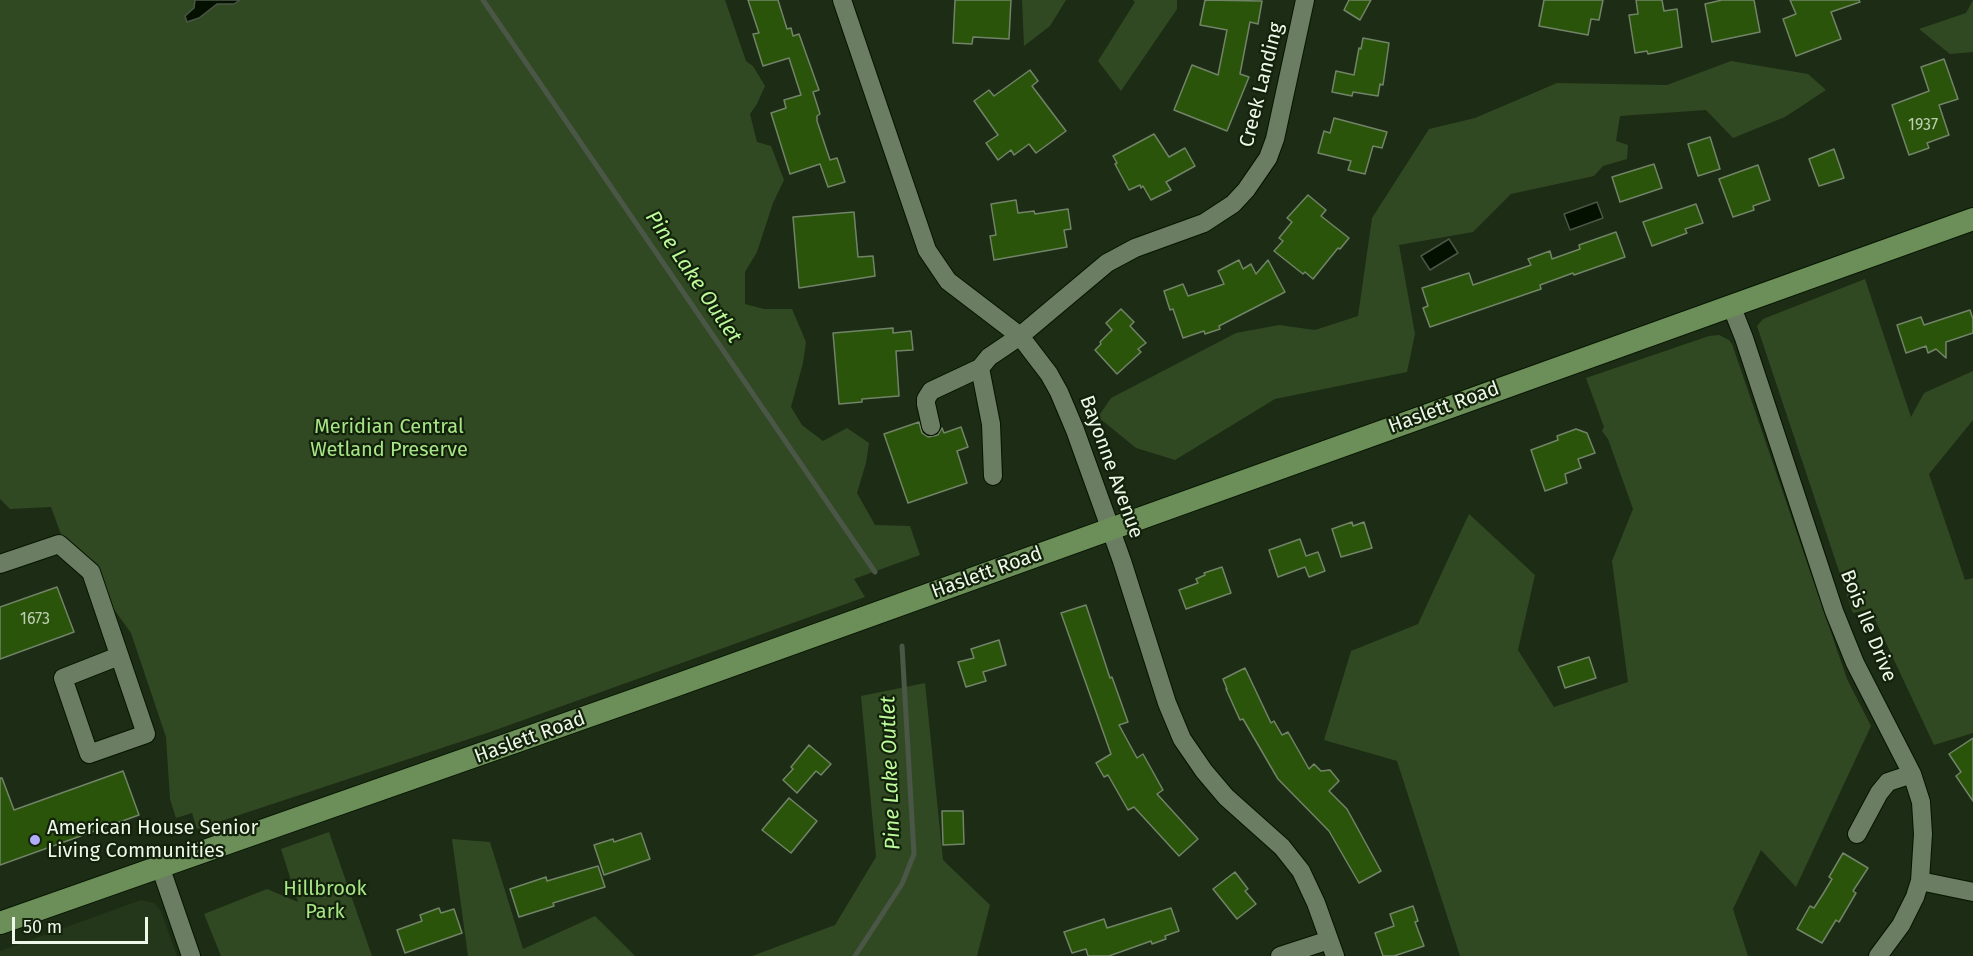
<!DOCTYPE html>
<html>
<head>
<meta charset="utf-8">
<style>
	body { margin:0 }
	#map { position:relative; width:1973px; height:956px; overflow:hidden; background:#1d2c14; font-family:"Fira Sans",sans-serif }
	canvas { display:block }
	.scale { position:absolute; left:12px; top:917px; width:136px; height:27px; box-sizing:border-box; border:3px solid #eef8e9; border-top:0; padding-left:8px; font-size:18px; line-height:21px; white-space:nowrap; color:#eef8e9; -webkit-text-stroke:4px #13220b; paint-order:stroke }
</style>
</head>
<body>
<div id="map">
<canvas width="1973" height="956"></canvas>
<div class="scale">50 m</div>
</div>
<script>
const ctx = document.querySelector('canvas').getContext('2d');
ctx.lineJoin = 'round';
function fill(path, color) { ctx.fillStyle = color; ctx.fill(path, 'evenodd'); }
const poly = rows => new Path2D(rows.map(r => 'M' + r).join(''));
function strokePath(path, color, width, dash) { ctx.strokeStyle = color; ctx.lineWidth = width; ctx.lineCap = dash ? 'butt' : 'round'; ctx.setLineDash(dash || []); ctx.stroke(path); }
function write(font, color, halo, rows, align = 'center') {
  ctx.font = font + ' "Fira Sans",sans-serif'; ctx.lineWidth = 4.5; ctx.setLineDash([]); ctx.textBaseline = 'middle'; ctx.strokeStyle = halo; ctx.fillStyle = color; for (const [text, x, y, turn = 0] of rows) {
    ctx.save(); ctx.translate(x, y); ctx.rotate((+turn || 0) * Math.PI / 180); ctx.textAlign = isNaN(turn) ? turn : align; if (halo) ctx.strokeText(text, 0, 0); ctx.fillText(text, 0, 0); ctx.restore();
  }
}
fill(poly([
	[141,900,154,903,161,911,177,956,0,956,0,951]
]), '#25371a');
fill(poly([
	[0,0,725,0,746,61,753,66,765,86,757,104,750,114,757,142,771,146,784,180,773,203,757,252,745,272,745,304,764,309,792,309,806,342,803,363,791,407,802,425,823,441,847,428,869,443,866,463,857,493,875,525,910,526,920,555,854,579,865,597,490,732,197,829,192,813,176,818,170,799,166,737,131,633,62,537,51,507,10,509,0,499],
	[1022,0,1066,0,1050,26,1024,46],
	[1133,0,1177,0,1177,9,1121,91,1098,61,1135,2],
	[1973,0,1973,52,1950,54,1919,29,1966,13],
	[1731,61,1808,74,1826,90,1785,117,1733,138,1706,110,1620,116,1616,141,1628,145,1627,159,1603,166,1594,176,1511,194,1473,232,1399,245,1415,334,1407,372,1275,399,1175,460,1136,448,1098,417,1111,398,1236,333,1279,325,1315,330,1358,316,1372,218,1429,129,1475,118,1557,83,1667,85],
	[1865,279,1911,417,1924,393,1973,371,1973,420,1929,474,1965,580,1973,578,1973,733,1934,745,1870,609,1853,613,1757,326,1763,319],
	[1719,335,1729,340,1732,344,1847,679,1871,726,1796,887,1761,850,1733,909,1748,956,1460,956,1397,761,1324,740,1351,651,1418,624,1469,514,1535,575,1518,650,1554,707,1628,682,1612,561,1633,509,1608,439,1602,431,1604,427,1586,378,1709,336],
	[925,683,943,860,990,905,977,956,752,956,835,925,876,857,861,696],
	[329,832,372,956,221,956,204,914,267,889,298,902,281,849],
	[452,839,490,842,523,949,595,916,635,956,468,956]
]), '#314923');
const water = poly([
	[195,0,240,0,234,4,217,4,199,18,187,22,185,16,194,8,195,0],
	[1597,202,1603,218,1570,230,1564,214,1597,202],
	[1449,239,1458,253,1430,270,1421,256,1449,239]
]);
fill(water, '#041000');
strokePath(water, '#4a5646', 1.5);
strokePath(poly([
	[483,0,875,572],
	[855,956,902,884,914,854,902,646]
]), '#4a5646', 5);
const building = poly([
	[748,0,778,0,787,29,791,28,793,36,799,34,819,90,813,92,820,114,817,116,817,121,830,160,837,158,845,182,828,187,820,164,790,174,771,113,786,108,784,100,801,95,789,58,763,66,753,34,759,33,748,0],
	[955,0,1011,0,1009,39,973,37,972,44,953,43,955,0],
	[1205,0,1262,1,1258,24,1250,22,1240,74,1249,77,1227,131,1174,110,1192,65,1218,75,1227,30,1200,25,1205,0],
	[1349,0,1371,0,1360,20,1344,10,1349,0],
	[1544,0,1603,0,1599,20,1591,19,1588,35,1539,26,1544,0],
	[1636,0,1662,0,1664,11,1677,9,1682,47,1648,54,1647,51,1635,53,1629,15,1638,14,1636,0],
	[1722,0,1754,0,1760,32,1712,42,1705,4,1722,0],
	[1790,0,1859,0,1860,2,1831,12,1841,39,1796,56,1783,19,1796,14,1790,0],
	[1363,38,1389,43,1383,85,1380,84,1378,96,1353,92,1352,96,1332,92,1336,71,1354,75,1359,48,1361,49,1363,38],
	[1944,59,1958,99,1939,105,1949,135,1927,143,1929,148,1909,155,1892,105,1929,91,1921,67,1944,59],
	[1030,70,1038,81,1032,86,1066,131,1036,153,1029,144,1014,155,1011,150,998,160,986,143,998,135,974,101,989,90,994,96,1030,70],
	[1334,118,1387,132,1382,148,1373,146,1365,174,1348,170,1351,161,1318,153,1324,131,1330,133,1334,118],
	[1154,134,1169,157,1185,148,1195,166,1166,182,1171,190,1151,200,1143,186,1141,188,1140,185,1129,190,1115,164,1117,163,1113,156,1154,134],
	[1710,137,1720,169,1698,176,1688,144,1710,137],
	[1834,149,1844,178,1819,186,1809,159,1834,149],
	[1654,164,1662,188,1620,202,1612,177,1654,164],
	[1758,165,1770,200,1753,206,1754,210,1733,217,1719,179,1758,165],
	[1308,195,1326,210,1321,216,1349,238,1340,249,1338,248,1313,279,1305,272,1303,274,1274,251,1283,241,1279,238,1292,222,1287,218,1308,195],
	[1016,200,1018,213,1034,211,1035,214,1068,209,1071,229,1064,230,1067,247,994,260,990,236,996,235,991,204,1016,200],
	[1696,204,1703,223,1685,229,1687,233,1652,246,1643,222,1696,204],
	[854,212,858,257,873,256,875,276,799,288,793,217,854,212],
	[1616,232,1625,257,1574,275,1573,273,1540,285,1541,289,1430,327,1423,308,1428,306,1422,288,1469,273,1473,285,1531,265,1528,259,1550,251,1552,259,1580,249,1579,245,1616,232],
	[1239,260,1243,269,1251,264,1256,274,1268,260,1285,292,1219,326,1220,329,1205,334,1204,331,1183,338,1173,309,1170,310,1164,291,1183,284,1188,296,1224,284,1218,271,1239,260],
	[1121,309,1134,322,1130,326,1146,343,1138,349,1141,352,1117,374,1095,350,1101,344,1100,342,1112,330,1106,323,1121,309],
	[1970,310,1973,319,1973,333,1946,342,1946,358,1936,349,1928,353,1926,346,1906,353,1897,325,1921,317,1924,325,1970,310],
	[893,328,893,333,911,331,913,350,896,351,899,396,862,399,862,402,839,404,833,333,893,328],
	[919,422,922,433,928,437,938,435,942,428,944,433,961,427,968,447,957,451,967,483,908,503,884,434,919,422],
	[1576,429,1587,433,1595,453,1578,459,1581,468,1565,474,1567,483,1545,491,1531,450,1558,440,1557,436,1576,429],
	[1352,522,1353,526,1364,522,1372,548,1341,557,1332,529,1352,522],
	[1300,539,1306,556,1318,552,1325,571,1309,577,1305,567,1278,577,1269,550,1300,539],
	[1222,567,1231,593,1186,609,1179,590,1198,583,1196,579,1205,575,1204,573,1222,567],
	[57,587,74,632,0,659,0,607,57,587],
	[1086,605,1110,678,1112,677,1128,722,1119,725,1137,758,1143,754,1163,790,1157,794,1198,839,1179,856,1134,807,1128,810,1108,775,1104,777,1096,763,1111,754,1061,613,1086,605],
	[999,640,1006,665,983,672,986,681,966,687,958,662,974,658,971,649,999,640],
	[1589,657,1596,678,1565,688,1558,667,1589,657],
	[1245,668,1271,723,1274,721,1282,735,1288,732,1309,769,1314,764,1321,771,1330,770,1339,781,1329,791,1347,809,1381,871,1359,883,1329,831,1278,779,1243,719,1240,720,1226,689,1227,689,1223,679,1245,668],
	[1973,738,1973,801,1956,776,1961,772,1949,754,1973,738],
	[809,745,831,764,821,775,816,771,797,793,783,780,793,769,791,767,809,745],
	[123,771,139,815,0,865,0,778,2,778,14,810,123,771],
	[789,798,817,821,791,853,762,830,789,798],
	[942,811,963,811,964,844,943,845,942,811],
	[641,833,650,859,604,875,594,845,613,839,614,842,641,833],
	[1843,853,1868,868,1853,891,1856,893,1839,922,1836,920,1822,943,1797,929,1810,906,1814,908,1823,894,1832,879,1829,877,1843,853],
	[598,866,605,887,553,903,554,906,519,917,510,889,546,877,547,881,598,866],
	[1235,872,1248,889,1245,891,1256,904,1237,919,1213,889,1235,872],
	[1413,906,1418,921,1415,922,1424,946,1394,956,1383,956,1375,933,1394,926,1390,914,1413,906],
	[439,908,441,913,454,909,462,933,405,953,397,930,422,921,420,915,439,908],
	[1171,908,1179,931,1165,936,1166,939,1152,944,1151,941,1109,956,1088,956,1086,949,1072,953,1064,932,1104,919,1107,928,1171,908]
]);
fill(building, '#2b540b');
strokePath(building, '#718468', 1.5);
const minor = poly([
	[842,0,927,250,948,281,1020,336,1049,374,1059,392,1075,430,1122,561,1167,703,1182,739,1204,771,1226,797,1282,847,1301,871,1316,903,1335,956],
	[1731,305,1744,338,1834,611,1855,663,1912,774,1921,802,1923,834,1920,881,1915,897,1901,925,1878,956],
	[931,426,926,404,926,399,931,391,980,368],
	[993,476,991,424,980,368,989,357,1020,336,1107,263,1135,248,1204,223,1233,204,1246,190,1268,158,1275,139,1305,0],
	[0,564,59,544,91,572,146,734,89,754,63,678,119,656],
	[1857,834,1879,793,1888,782,1912,774],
	[160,866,191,956],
	[1920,881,1973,892],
	[1280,956,1329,940]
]);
const major = poly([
	[0,923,674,686,1973,219]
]);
strokePath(minor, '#061401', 20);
strokePath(major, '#061401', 24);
strokePath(minor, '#6b7d62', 18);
strokePath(major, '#6c8f59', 22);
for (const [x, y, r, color] of [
	[35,840,6,"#b0aefa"]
]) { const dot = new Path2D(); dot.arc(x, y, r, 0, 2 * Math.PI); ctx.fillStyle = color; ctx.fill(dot); strokePath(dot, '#13220b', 2); }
write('16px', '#bdcfb2', null, [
	["1937",1923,126],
	["1673",35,620]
]);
write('20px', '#eef8e9', '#13220b', [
	["Creek Landing",1262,85,-76],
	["Haslett Road",1444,408,-20],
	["Bayonne Avenue",1111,467,70],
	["Haslett Road",987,573,-20],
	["Bois Ile Drive",1868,626,68],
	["Haslett Road",530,738,-20]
]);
write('20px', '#a8e586', '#13220b', [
	["Meridian Central",389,427],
	["Wetland Preserve",389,450],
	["Hillbrook",325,889],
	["Park",325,912]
]);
write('20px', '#eef8e9', '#13220b', [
	["American House Senior",47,828],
	["Living Communities",47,851]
], 'left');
write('italic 21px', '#bcfa9a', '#13220b', [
	["Pine Lake Outlet",693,277,56],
	["Pine Lake Outlet",891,773,-92]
]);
</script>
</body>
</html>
